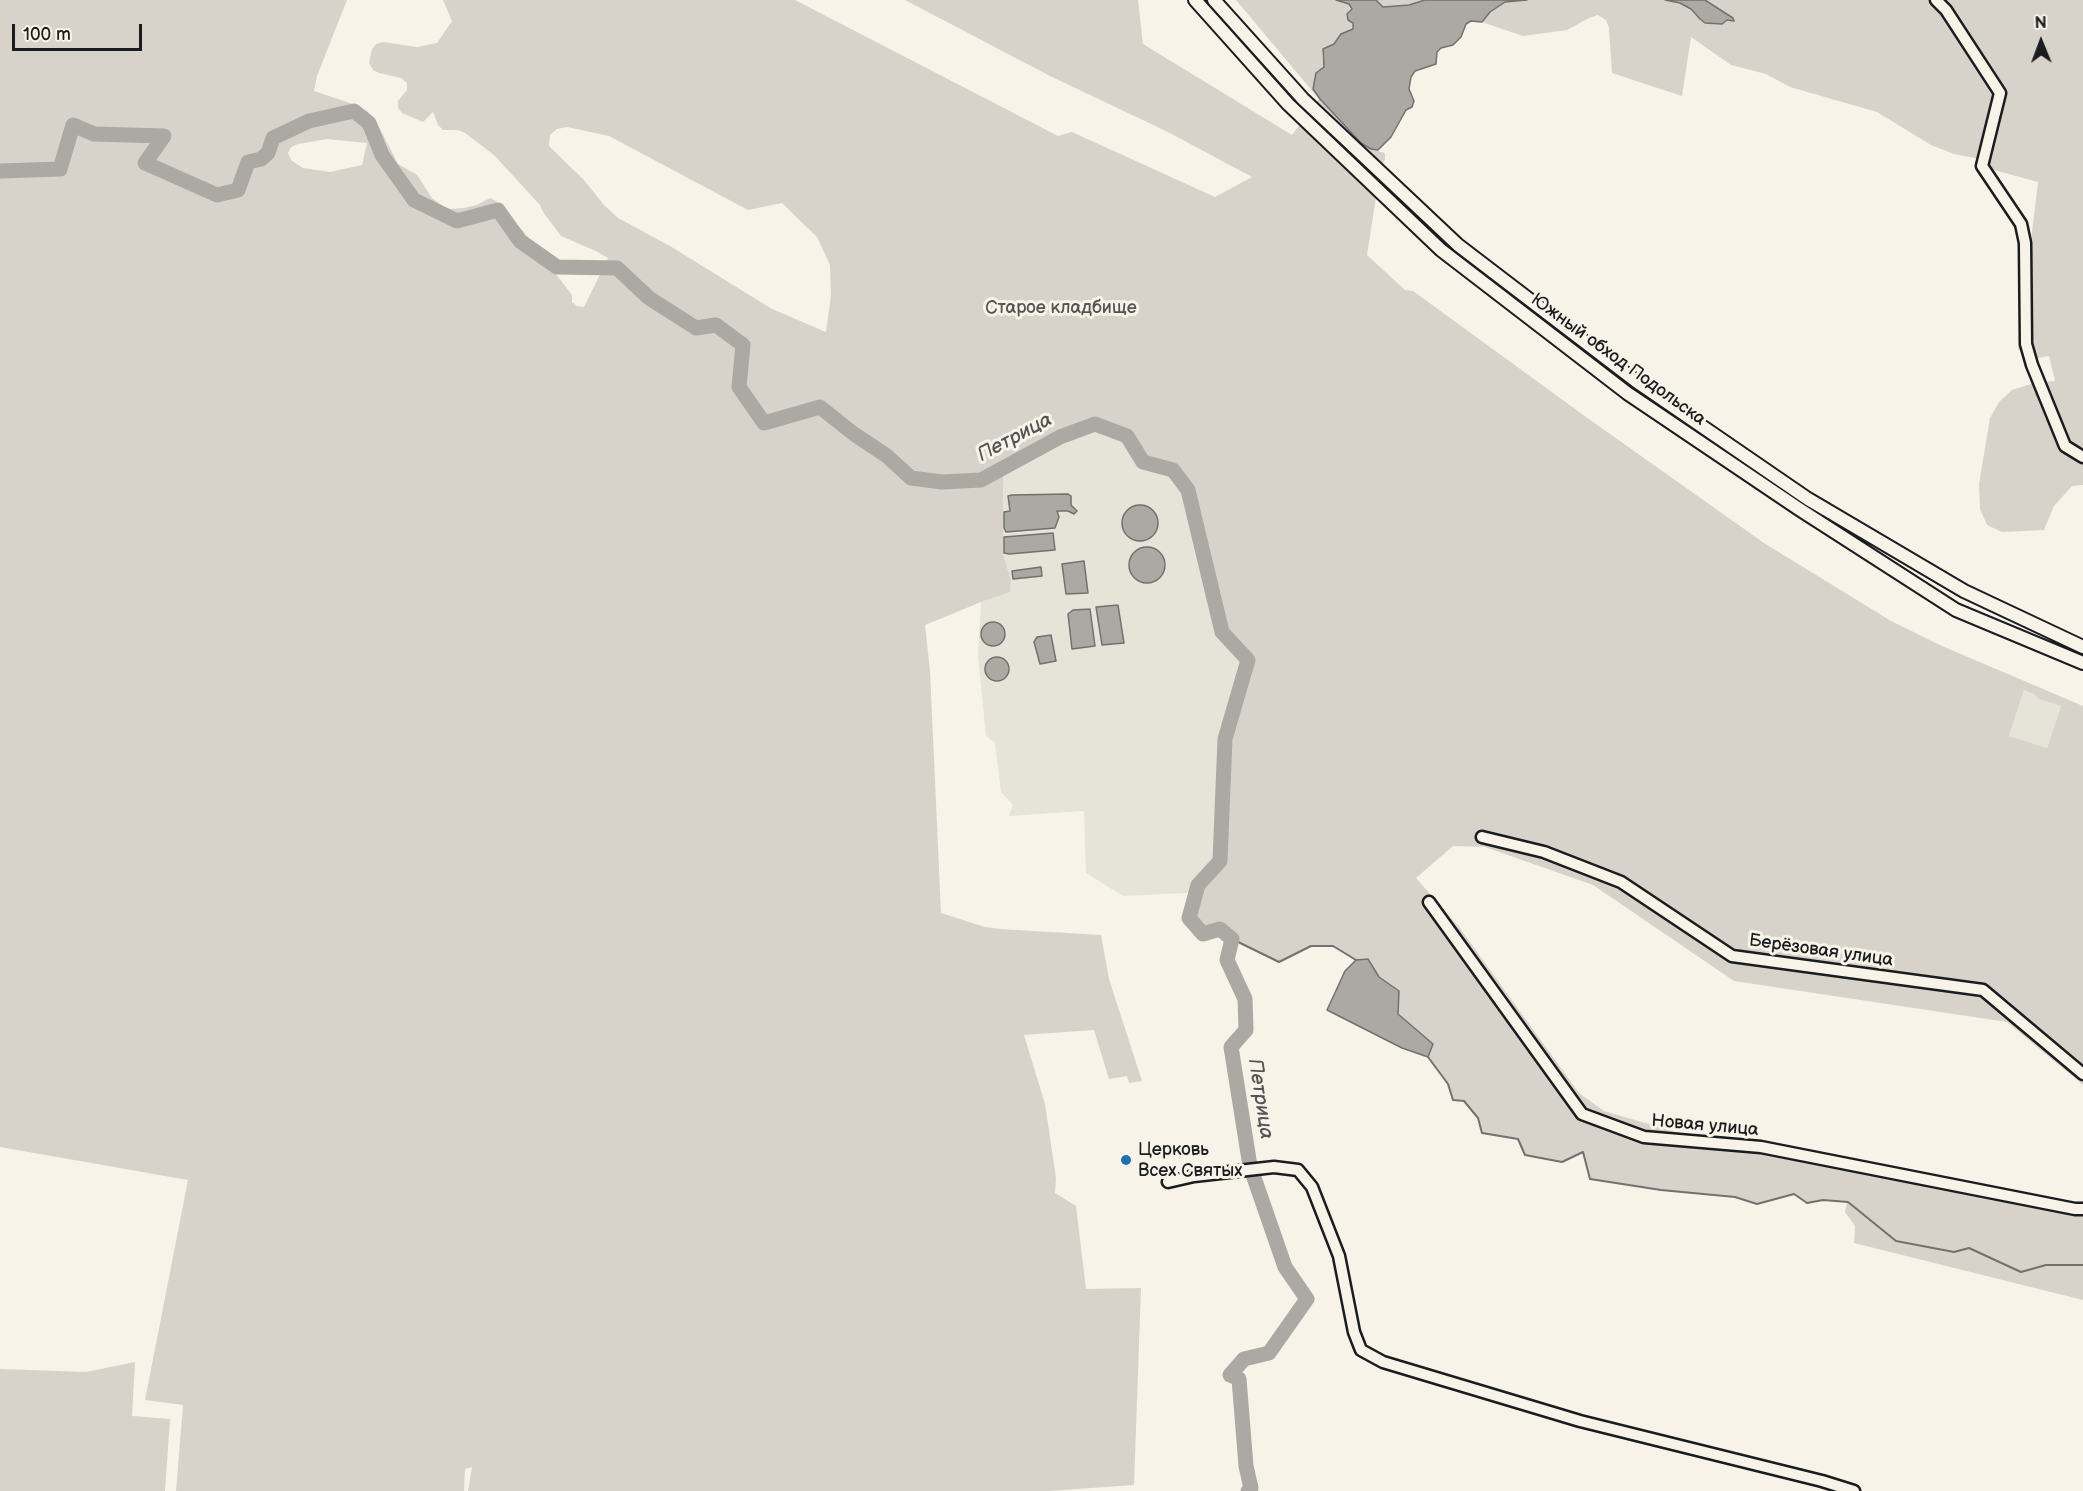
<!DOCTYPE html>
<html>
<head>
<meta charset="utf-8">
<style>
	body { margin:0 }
	#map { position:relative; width:2083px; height:1491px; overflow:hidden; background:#f7f3e8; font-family:"Balsamiq Sans",sans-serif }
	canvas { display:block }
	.north { position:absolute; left:2011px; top:12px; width:60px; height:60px; -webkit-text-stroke:4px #f7f3e8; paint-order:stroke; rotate:359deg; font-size:16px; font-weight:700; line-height:24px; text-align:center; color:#1c1c1c }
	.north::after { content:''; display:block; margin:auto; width:21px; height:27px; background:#1c1c1c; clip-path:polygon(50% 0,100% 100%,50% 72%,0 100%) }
	.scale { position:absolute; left:12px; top:24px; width:130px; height:27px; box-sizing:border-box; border:3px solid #1c1c1c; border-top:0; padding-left:8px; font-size:18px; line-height:21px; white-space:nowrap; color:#1c1c1c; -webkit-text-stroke:4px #f7f3e8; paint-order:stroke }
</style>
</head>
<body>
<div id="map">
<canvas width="2083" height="1491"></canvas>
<div class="north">N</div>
<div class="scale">100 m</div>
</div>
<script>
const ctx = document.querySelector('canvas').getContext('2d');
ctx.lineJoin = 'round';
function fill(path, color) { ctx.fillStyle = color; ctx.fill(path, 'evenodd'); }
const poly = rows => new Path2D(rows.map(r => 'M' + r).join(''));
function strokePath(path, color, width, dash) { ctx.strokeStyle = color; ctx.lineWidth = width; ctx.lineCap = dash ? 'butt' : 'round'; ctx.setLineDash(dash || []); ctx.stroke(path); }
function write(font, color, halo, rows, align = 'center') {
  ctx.font = font + ' "Balsamiq Sans",sans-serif'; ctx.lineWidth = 6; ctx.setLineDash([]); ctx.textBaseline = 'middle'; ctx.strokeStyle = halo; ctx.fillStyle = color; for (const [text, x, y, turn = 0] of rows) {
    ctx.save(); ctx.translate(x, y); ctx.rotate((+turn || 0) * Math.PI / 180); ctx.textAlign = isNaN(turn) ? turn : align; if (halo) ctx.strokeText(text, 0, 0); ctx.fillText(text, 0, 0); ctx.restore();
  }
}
fill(poly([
	[1095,424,1127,436,1143,462,1173,470,1188,490,1222,632,1248,660,1225,739,1220,861,1198,885,1186,893,1123,896,1086,873,1084,811,1009,816,1013,805,1001,792,995,743,986,736,978,656,981,602,1010,592,1011,580,1003,554,1003,468,1060,437],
	[2024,690,2034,694,2039,699,2061,706,2047,748,2009,736]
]), '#e6e3d9');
fill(poly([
	[0,0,347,0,317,76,314,91,356,105,367,111,376,121,398,164,417,175,432,198,444,207,450,209,464,208,477,205,490,198,496,201,523,231,572,295,572,302,577,306,584,307,608,258,596,251,561,236,543,212,540,205,494,155,465,133,458,130,443,130,438,125,433,112,423,122,402,113,398,108,398,101,407,90,407,83,401,78,379,73,373,70,369,63,372,49,376,44,383,42,417,47,437,43,452,21,443,0,795,0,1058,136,1072,132,1215,197,1252,177,1168,132,1050,76,905,0,1138,0,1143,44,1292,135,1319,99,1236,0,1336,0,1349,3,1353,29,1341,34,1334,44,1323,50,1322,55,1324,67,1371,149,1385,153,1385,160,1381,165,1367,255,1405,290,1413,291,1586,417,1764,543,1891,621,1942,646,2083,706,2083,1085,2007,1022,1734,981,1593,885,1485,847,1453,846,1416,878,1459,927,1579,1093,1604,1111,1700,1139,1744,1146,1745,1139,1775,1143,2072,1203,2083,1201,2083,1300,1854,1243,1855,1226,1845,1212,1847,1202,1823,1200,1807,1203,1794,1194,1757,1204,1735,1197,1661,1190,1590,1179,1583,1152,1562,1162,1525,1155,1518,1139,1482,1133,1478,1118,1464,1101,1453,1100,1448,1084,1428,1057,1432,1044,1398,1013,1399,991,1379,977,1368,959,1356,960,1333,946,1312,946,1279,962,1232,939,1220,929,1203,934,1189,918,1198,885,1220,860,1225,739,1248,660,1222,632,1188,490,1173,470,1143,462,1127,436,1095,424,1060,437,1003,468,1003,554,1011,580,1010,592,981,602,925,625,930,671,941,913,985,927,1000,929,1101,935,1109,979,1142,1081,1129,1083,1127,1076,1109,1079,1094,1030,1024,1035,1045,1104,1056,1178,1055,1193,1076,1206,1086,1289,1141,1288,1134,1485,1049,1491,468,1491,472,1467,465,1469,464,1491,176,1491,183,1405,145,1400,188,1180,0,1147],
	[567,127,609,136,748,210,782,203,817,237,830,265,831,295,826,332,772,309,670,246,618,218,604,205,584,180,549,146,550,135,557,129],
	[327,139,367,143,362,165,330,172,303,168,291,160,288,153,291,147,298,144],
	[2024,690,2034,694,2039,699,2061,706,2047,748,2009,736],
	[1376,0,1425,0,1409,5,1383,7],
	[1511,0,1665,0,1680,3,1692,9,1702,22,1724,22,1733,18,1705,0,2083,0,2083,485,2072,486,2054,506,2044,530,2002,532,1987,525,1980,509,1979,484,1990,418,1999,402,2012,390,2037,382,2055,381,2049,356,2032,359,2018,349,2038,182,1994,170,1980,159,1954,154,1931,145,1877,112,1790,87,1766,74,1731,65,1691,37,1682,96,1612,73,1609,28,1606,20,1598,15,1589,18,1567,30,1523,36,1482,22,1490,12,1505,2],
	[135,1362,132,1416,170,1419,165,1491,0,1491,0,1369,86,1372]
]), '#d7d3cb');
const water = poly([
	[1336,0,1376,0,1383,7,1409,5,1425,0,1527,0,1505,2,1490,12,1482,22,1471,21,1466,24,1461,37,1453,45,1441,48,1437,52,1436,64,1415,71,1411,77,1409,89,1414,101,1412,107,1406,110,1391,137,1378,150,1371,149,1361,143,1320,99,1313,89,1316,73,1324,67,1323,49,1334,44,1341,34,1353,29,1353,23,1348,20,1347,14,1352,9,1349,4,1336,0],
	[1665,0,1705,0,1733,18,1734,21,1727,20,1722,24,1705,23,1700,19,1691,9,1680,3,1665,0],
	[1068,494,1071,496,1071,505,1077,511,1074,514,1068,511,1057,511,1059,517,1055,528,1006,532,1004,528,1004,512,1010,511,1008,496,1012,495,1068,494],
	'1122 523a18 18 0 1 1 36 0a18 18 0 1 1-36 0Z',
	[1053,533,1055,550,1009,554,1004,553,1004,537,1053,533],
	'1129 565a18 18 0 1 1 36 0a18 18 0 1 1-36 0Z',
	[1084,561,1088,593,1066,594,1062,564,1084,561],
	[1041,567,1042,576,1013,579,1012,571,1041,567],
	[1118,605,1124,643,1102,645,1096,607,1118,605],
	[1090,609,1095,646,1072,649,1068,614,1073,610,1090,609],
	'981 634a12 12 0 1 1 24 0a12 12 0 1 1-24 0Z',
	[1051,635,1056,661,1040,664,1034,642,1037,637,1051,635],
	'985 669a12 12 0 1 1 24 0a12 12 0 1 1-24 0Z',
	[1368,959,1379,977,1399,991,1398,1014,1433,1044,1428,1057,1402,1048,1327,1010,1345,971,1356,960,1368,959]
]);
fill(water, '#aca9a2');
strokePath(water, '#72716c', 1.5);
strokePath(poly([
	[1232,939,1279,962,1311,946,1333,946,1356,960],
	[1428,1057,1448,1084,1453,1100,1464,1101,1478,1118,1482,1133,1518,1139,1525,1155,1562,1162,1583,1152,1590,1179,1661,1190,1735,1197,1757,1204,1794,1194,1807,1203,1823,1200,1848,1202,1896,1241,1954,1252,1969,1248,2021,1272,2046,1265,2083,1265]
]), '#72716c', 2);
strokePath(poly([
	[0,171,60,169,73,125,94,134,164,136,145,163,217,195,238,190,248,162,261,159,268,153,273,138,309,121,354,111,369,123,382,155,414,200,457,221,498,210,520,241,557,267,617,268,649,298,696,328,716,325,743,345,739,387,764,423,820,407,854,434,887,456,911,478,942,482,981,480,1060,437,1095,424,1127,436,1143,462,1173,470,1188,490,1222,632,1248,660,1225,739,1220,861,1198,885,1189,918,1203,934,1220,929,1232,939,1227,960,1245,999,1246,1030,1231,1047,1250,1166,1285,1267,1307,1299,1269,1353,1244,1359,1230,1375,1239,1379,1246,1466,1251,1488,1248,1491]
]), '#aca9a2', 15);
const minor = poly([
	[1936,0,1946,10,2000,93,1982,166,2021,224,2025,243,2026,344,2032,365,2065,446,2083,457],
	[1482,837,1544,852,1621,882,1732,956,1983,990,2083,1074],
	[1429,902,1582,1114,1644,1137,1761,1147,2075,1209,2083,1209],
	[1168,1182,1194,1176,1274,1167,1298,1170,1312,1187,1339,1256,1354,1332,1361,1350,1383,1362,1580,1421,1822,1481,1854,1491]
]);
const major = poly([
	[1195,0,1288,104,1441,250,1627,393,1799,509,1956,610,2083,663],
	[1214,0,1303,99,1458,245,1636,381,1808,499,1964,591,2083,647]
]);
strokePath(minor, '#1c1c1c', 15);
strokePath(major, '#1c1c1c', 16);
strokePath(minor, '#f7f3e8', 10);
strokePath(major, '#f7f3e8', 12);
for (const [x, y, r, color] of [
	[1126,1160,6,"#1f6fb2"]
]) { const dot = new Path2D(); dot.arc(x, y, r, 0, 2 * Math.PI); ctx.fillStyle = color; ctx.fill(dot); strokePath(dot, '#f7f3e8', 2); }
write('18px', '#545351', '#f7f3e8', [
	["Старое кладбище",1061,308]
]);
write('18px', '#1c1c1c', '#f7f3e8', [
	["Южный обход Подольска",1618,360,36],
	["Берёзовая улица",1821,951,8],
	["Новая улица",1705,1126,5]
]);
write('18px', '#1c1c1c', '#f7f3e8', [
	["Церковь",1138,1150],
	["Всех Святых",1138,1171]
], 'left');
write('italic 20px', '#565452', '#f7f3e8', [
	["Петрица",1015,438,-28],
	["Петрица",1260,1099,81]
]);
</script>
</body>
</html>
